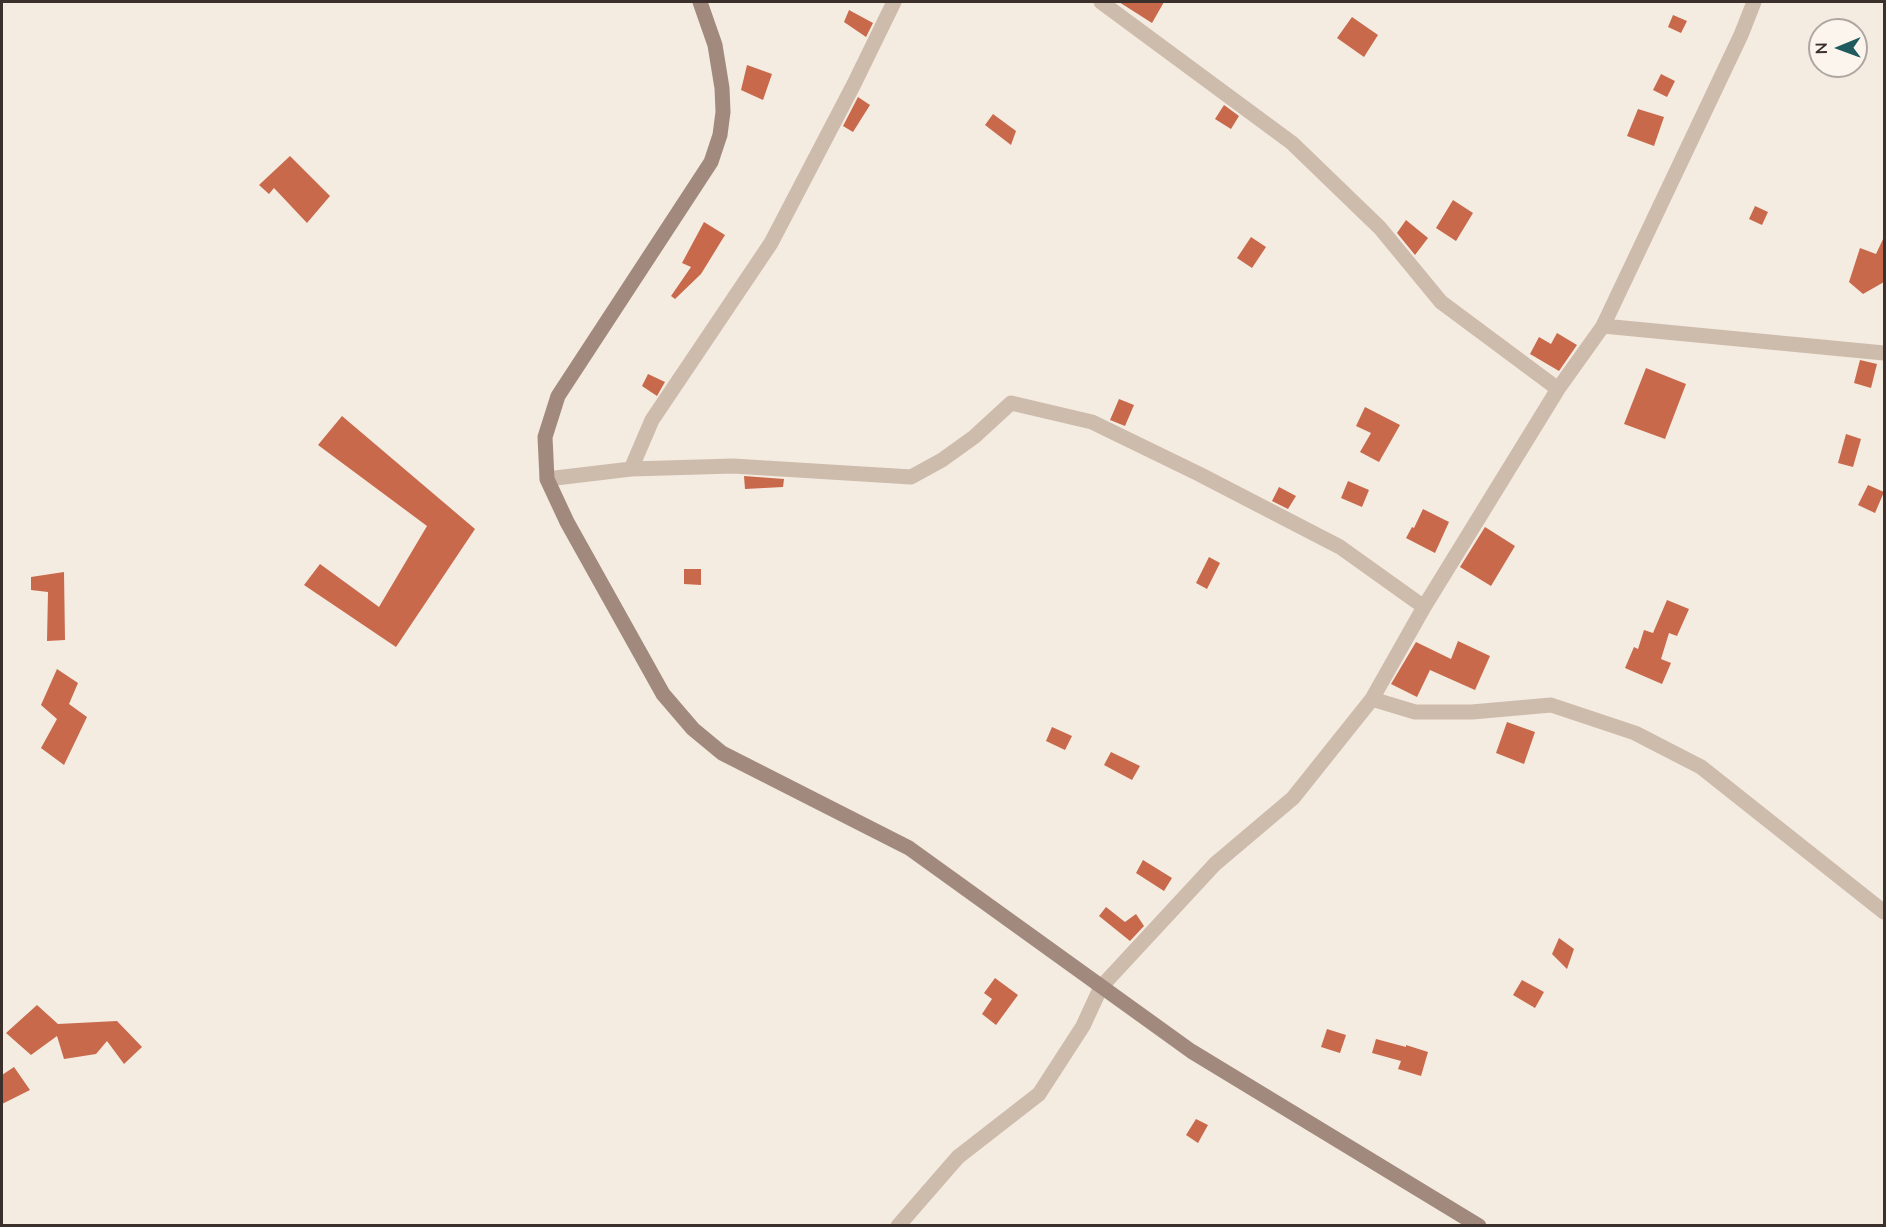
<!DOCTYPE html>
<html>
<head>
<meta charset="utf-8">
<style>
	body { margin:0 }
	#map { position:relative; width:1886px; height:1227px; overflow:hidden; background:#f4ebe1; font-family:"Nunito Sans",sans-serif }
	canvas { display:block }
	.frame { position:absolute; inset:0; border:3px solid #3b302b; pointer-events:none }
	.north { position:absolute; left:1808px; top:18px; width:60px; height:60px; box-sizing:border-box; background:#fbf5ee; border:2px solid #aea6a0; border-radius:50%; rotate:269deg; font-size:16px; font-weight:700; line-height:24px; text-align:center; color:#3b302b }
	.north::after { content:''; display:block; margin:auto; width:21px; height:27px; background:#1f5a5e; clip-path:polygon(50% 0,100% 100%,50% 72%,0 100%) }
</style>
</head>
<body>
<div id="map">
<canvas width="1886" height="1227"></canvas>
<div class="frame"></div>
<div class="north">N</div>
</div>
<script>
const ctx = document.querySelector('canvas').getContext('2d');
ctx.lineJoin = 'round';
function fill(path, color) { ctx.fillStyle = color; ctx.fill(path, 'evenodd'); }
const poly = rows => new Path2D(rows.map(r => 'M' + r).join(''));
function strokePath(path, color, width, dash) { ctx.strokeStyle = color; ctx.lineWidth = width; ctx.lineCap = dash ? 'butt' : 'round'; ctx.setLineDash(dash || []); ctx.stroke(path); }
fill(poly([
	[1119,2,1164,2,1152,23],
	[849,10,873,23,866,37,844,22],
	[1673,15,1687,21,1681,33,1668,27],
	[1352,17,1378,35,1364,57,1337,38],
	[747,65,772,74,763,100,741,90],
	[1661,74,1675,81,1667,97,1653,90],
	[858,97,870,105,853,132,843,126],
	[1224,105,1239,116,1231,129,1215,119],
	[1638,109,1664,117,1654,146,1627,136],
	[993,114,1016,131,1011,145,985,125],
	[290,156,330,196,307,223,274,188,269,194,259,185],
	[1453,200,1473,213,1456,241,1436,228],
	[1755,206,1768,212,1762,225,1749,219],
	[1406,220,1428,238,1415,255,1397,233],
	[704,222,725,235,701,274,675,299,671,296,691,267,682,263],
	[1251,237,1266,247,1252,268,1237,258],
	[1884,237,1884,282,1863,294,1849,282,1860,248,1876,254],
	[1557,333,1577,345,1559,371,1530,354,1539,337,1551,344],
	[1860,360,1877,364,1871,388,1854,383],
	[1646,368,1686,384,1665,439,1624,424],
	[648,374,665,382,657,396,642,386],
	[1119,399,1134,405,1125,426,1110,420],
	[1365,407,1400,425,1379,462,1360,452,1371,433,1356,426],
	[342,416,475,529,396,647,304,585,320,564,379,607,427,526,318,445],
	[1846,434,1861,439,1853,467,1838,463],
	[744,476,784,479,783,487,745,489],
	[1348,481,1369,490,1362,507,1341,498],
	[1868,485,1884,492,1875,513,1858,505],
	[1279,487,1296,496,1288,509,1272,501],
	[1423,509,1449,522,1435,553,1406,538,1412,527,1414,528],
	[1485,527,1515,546,1491,586,1460,567],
	[1209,557,1220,563,1207,589,1196,583],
	[684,569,701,569,701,585,684,584],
	[64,572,65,640,47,641,48,592,31,590,31,577],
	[1667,600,1689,609,1677,636,1669,633,1661,659,1671,663,1662,684,1625,668,1634,647,1638,649,1644,630,1653,633],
	[1458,641,1490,656,1475,690,1430,670,1417,697,1391,684,1416,642,1451,659],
	[57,669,78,683,69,704,87,717,64,765,41,748,57,719,41,705],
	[1507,722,1535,732,1524,764,1496,753],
	[1052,727,1072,736,1065,750,1046,741],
	[1111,752,1140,766,1132,780,1104,765],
	[1143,860,1172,878,1164,891,1136,873],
	[1106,907,1125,922,1136,914,1144,926,1130,941,1099,916],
	[1559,938,1574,949,1567,969,1552,954],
	[995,978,1018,995,996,1025,982,1014,992,999,984,993],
	[1522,980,1544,992,1535,1008,1513,995],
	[37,1005,58,1024,117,1021,142,1047,124,1064,107,1041,96,1054,64,1059,57,1036,31,1055,6,1033],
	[1327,1029,1346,1035,1340,1053,1321,1047],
	[1376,1039,1406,1047,1406,1045,1428,1052,1421,1076,1398,1069,1401,1061,1372,1053],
	[14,1067,30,1090,2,1104,2,1075],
	[1196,1119,1208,1125,1198,1143,1186,1135]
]), '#c8694b');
strokePath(poly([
	[1101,2,1292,143,1380,228,1441,302,1558,389],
	[1603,326,1884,353],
	[631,469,652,420,771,243,854,84,894,2],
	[547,479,631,469,733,466,911,477,942,460,974,437,1011,403,1092,422,1199,474,1340,547,1424,607],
	[1372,699,1415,712,1472,712,1551,705,1635,733,1701,767,1884,912],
	[898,1226,958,1157,1039,1094,1083,1026,1101,987,1215,864,1293,798,1372,699,1424,607,1558,389,1603,326,1741,35,1754,2]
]), '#cdbbac', 15);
strokePath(poly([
	[700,2,715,45,722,88,723,112,720,135,711,162,558,396,545,437,547,479,567,522,663,694,693,729,722,753,909,848,1191,1051,1479,1226]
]), '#a18a7d', 15);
</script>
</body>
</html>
